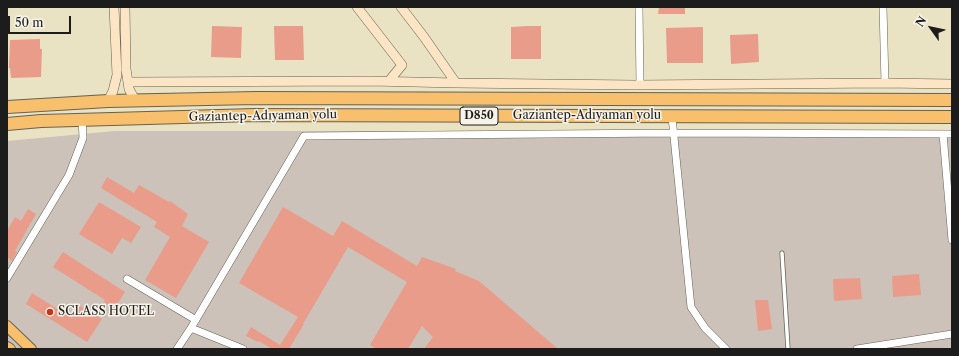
<!DOCTYPE html>
<html>
<head>
<meta charset="utf-8">
<style>
	body { margin:0 }
	#map { position:relative; width:959px; height:356px; overflow:hidden; background:#eae3c3; font-family:"Libre Caslon Text",serif }
	canvas { display:block }
	.frame { position:absolute; inset:0; border:8px solid #1c1c1c; pointer-events:none }
	.north { position:absolute; left:911px; top:8px; width:40px; height:40px; -webkit-text-stroke:3px #f7f3e8; paint-order:stroke; rotate:303deg; font-size:11px; font-weight:700; line-height:16px; text-align:center; color:#1c1c1c }
	.north::after { content:''; display:block; margin:auto; width:14px; height:18px; background:#1c1c1c; clip-path:polygon(50% 0,100% 100%,50% 72%,0 100%) }
	.scale { position:absolute; left:8px; top:16px; width:63px; height:18px; box-sizing:border-box; border:2px solid #1c1c1c; border-top:0; padding-left:5px; font-size:12px; line-height:14px; white-space:nowrap; color:#1c1c1c; -webkit-text-stroke:3px #f7f3e8; paint-order:stroke }
</style>
</head>
<body>
<div id="map">
<canvas width="959" height="356"></canvas>
<div class="frame"></div>
<div class="north">N</div>
<div class="scale">50 m</div>
</div>
<script>
const ctx = document.querySelector('canvas').getContext('2d');
ctx.lineJoin = 'round';
function fill(path, color) { ctx.fillStyle = color; ctx.fill(path, 'evenodd'); }
const poly = rows => new Path2D(rows.map(r => 'M' + r).join(''));
function strokePath(path, color, width, dash) { ctx.strokeStyle = color; ctx.lineWidth = width; ctx.lineCap = dash ? 'butt' : 'round'; ctx.setLineDash(dash || []); ctx.stroke(path); }
function write(font, color, halo, rows, align = 'center') {
  ctx.font = font + ' "Libre Caslon Text",serif'; ctx.lineWidth = 3; ctx.setLineDash([]); ctx.textBaseline = 'middle'; ctx.strokeStyle = halo; ctx.fillStyle = color; for (const [text, x, y, turn = 0] of rows) {
    ctx.save(); ctx.translate(x, y); ctx.rotate((+turn || 0) * Math.PI / 180); ctx.textAlign = isNaN(turn) ? turn : align; if (halo) ctx.strokeText(text, 0, 0); ctx.fillText(text, 0, 0); ctx.restore();
  }
}
fill(poly([
	[115,131,952,131,952,349,7,349,7,141]
]), '#cdc2b9');
fill(poly([
	[659,7,685,7,685,14,658,14],
	[212,26,242,27,241,58,211,57],
	[274,26,303,26,304,60,275,60],
	[527,26,541,26,541,59,511,59,511,27],
	[703,27,703,63,667,63,666,28],
	[758,34,759,62,731,64,730,35],
	[40,39,40,49,42,49,41,77,11,78,10,68,9,68,10,40],
	[107,177,134,193,139,185,169,202,170,201,188,214,182,226,209,242,176,298,145,280,170,237,154,227,157,222,101,188],
	[99,202,141,227,131,243,122,238,112,254,79,234],
	[283,207,333,236,342,221,417,266,422,257,456,269,455,271,479,281,558,349,424,349,433,337,422,326,408,349,377,349,370,345,407,282,348,247,303,324,304,324,289,349,272,349,259,341,258,342,246,336,251,327,280,345,298,317,239,283],
	[28,209,36,214,15,251,17,252,12,261,7,257,7,231,15,217,21,221],
	[63,252,125,292,114,309,104,302,105,300,53,267],
	[919,274,921,295,893,297,892,276],
	[860,278,862,299,834,301,833,279],
	[32,293,72,318,80,306,102,319,87,342,26,304],
	[755,300,768,300,772,329,758,331]
]), '#e99c89');
const lane = poly([
	[782,253,788,349]
]);
const street = poly([
	[639,7,640,85],
	[883,7,885,83],
	[672,117,691,307,705,328,726,349],
	[943,134,952,240],
	[7,278,69,175,83,138,82,119],
	[127,279,196,320],
	[191,328,304,136,673,133,952,134],
	[177,349,191,328,243,349],
	[857,349,952,334]
]);
const secondary = poly([
	[125,7,126,69,129,89,135,100],
	[357,7,402,65,389,81],
	[401,7,424,37,456,83],
	[128,82,371,81,456,83,636,85,885,83,952,84],
	[108,101,113,91,117,75,114,7]
]);
const primary = poly([
	[7,326,31,349],
	[7,347,10,349]
]);
const highway = poly([
	[7,107,108,101,256,98,952,100],
	[7,124,41,121,254,115,952,117]
]);
strokePath(lane, '#646256', 5);
strokePath(street, '#646256', 8);
strokePath(secondary, '#646256', 10);
strokePath(primary, '#646256', 12);
strokePath(highway, '#646256', 14);
strokePath(lane, '#fff', 3.5);
strokePath(street, '#fff', 7);
strokePath(secondary, '#fce5c4', 9);
strokePath(primary, '#f8bf6c', 10);
strokePath(highway, '#f8bf6c', 12);
for (const [x, y, r, color] of [
	[50,312,4,"#c8321e"]
]) { const dot = new Path2D(); dot.arc(x, y, r, 0, 2 * Math.PI); ctx.fillStyle = color; ctx.fill(dot); strokePath(dot, '#f7f3e8', 1.5); }
for (const [x, y, w] of [
	[479,116,38]
]) { const box = new Path2D(); box.roundRect(x - w / 2, y - 9, w, 18, 3); ctx.fillStyle = '#f7f3e8'; ctx.fill(box); strokePath(box, '#1c1c1c', 1); }
write('bold 11px', '#1c1c1c', null, [
	["D850",479,116]
]);
write('12px', '#1c1c1c', '#f7f3e8', [
	["Gaziantep-Adıyaman yolu",263,116,-1],
	["Gaziantep-Adıyaman yolu",587,116]
]);
write('12px', '#1c1c1c', '#f7f3e8', [
	["SCLASS HOTEL",58,312]
], 'left');
</script>
</body>
</html>
